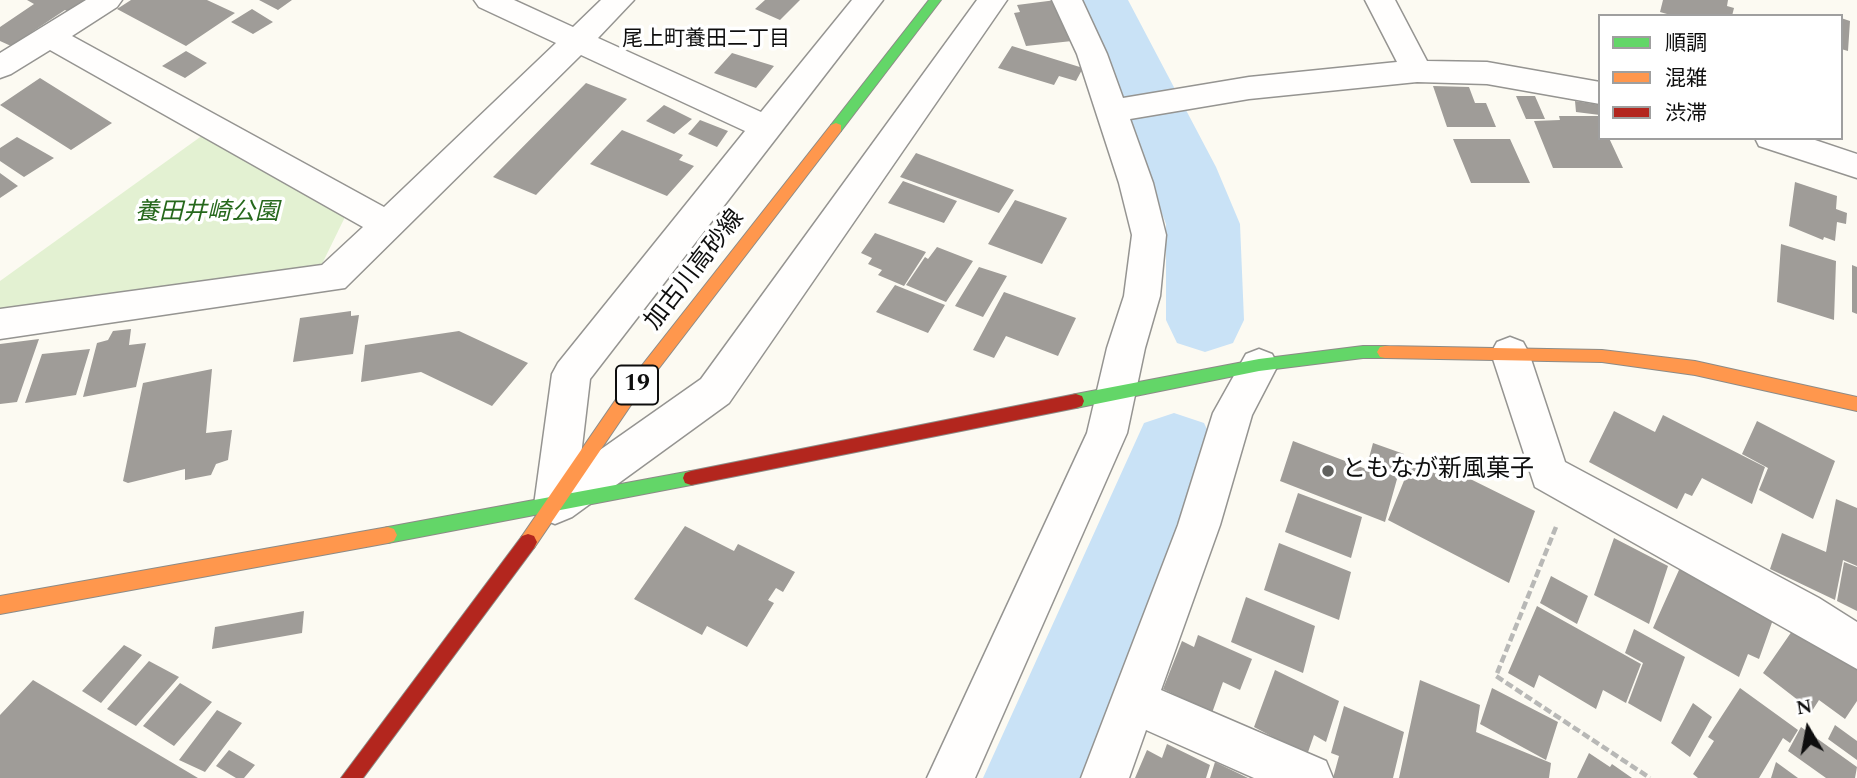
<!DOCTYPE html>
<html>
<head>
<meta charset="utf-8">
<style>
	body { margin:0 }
	#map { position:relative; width:1857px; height:778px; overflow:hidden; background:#fcfaf2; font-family:Spectral,"Noto Sans JP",serif }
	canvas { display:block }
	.legend { position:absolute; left:1598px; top:14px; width:245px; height:126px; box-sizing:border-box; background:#fff; border:2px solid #9f9f9f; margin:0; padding:9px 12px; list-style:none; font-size:21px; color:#0e0e0e }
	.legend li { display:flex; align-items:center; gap:14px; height:35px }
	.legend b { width:35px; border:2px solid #9f9f9f }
	.north { position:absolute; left:1773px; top:694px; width:70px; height:70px; -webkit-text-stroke:5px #fff; paint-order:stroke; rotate:350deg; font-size:19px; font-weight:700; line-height:28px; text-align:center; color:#0e0e0e }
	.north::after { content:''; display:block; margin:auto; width:24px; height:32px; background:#0e0e0e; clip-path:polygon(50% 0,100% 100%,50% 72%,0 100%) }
</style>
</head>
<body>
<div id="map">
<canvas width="1857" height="778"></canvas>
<ul class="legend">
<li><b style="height:9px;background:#63d668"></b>順調</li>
<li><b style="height:9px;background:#ff974d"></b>混雑</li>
<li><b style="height:9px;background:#b3261e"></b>渋滞</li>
</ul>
<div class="north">N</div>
</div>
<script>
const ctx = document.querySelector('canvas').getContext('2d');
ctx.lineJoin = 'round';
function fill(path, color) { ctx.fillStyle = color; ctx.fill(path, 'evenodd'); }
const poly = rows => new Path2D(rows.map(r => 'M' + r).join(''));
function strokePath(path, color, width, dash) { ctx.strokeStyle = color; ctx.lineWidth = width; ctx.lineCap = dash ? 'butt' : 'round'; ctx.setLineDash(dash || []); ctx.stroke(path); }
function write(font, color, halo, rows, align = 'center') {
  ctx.font = font + ' Spectral,"Noto Sans JP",serif'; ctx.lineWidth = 7; ctx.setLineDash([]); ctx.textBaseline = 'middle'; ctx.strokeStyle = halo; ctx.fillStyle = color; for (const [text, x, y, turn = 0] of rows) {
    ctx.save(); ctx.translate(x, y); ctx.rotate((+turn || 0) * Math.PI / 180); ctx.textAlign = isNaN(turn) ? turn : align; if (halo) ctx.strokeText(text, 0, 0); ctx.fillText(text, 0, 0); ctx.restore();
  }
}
fill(poly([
	[203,135,345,217,322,264,0,310,0,281]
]), '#e3f1d2');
fill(poly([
	[1066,0,1128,0,1216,167,1240,224,1244,320,1233,343,1205,352,1177,343,1166,320,1166,224,1144,167,1066,0],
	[1174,413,1204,423,1217,450,1085,778,983,778,1144,423,1174,413]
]), '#c9e2f6');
fill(poly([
	[27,0,86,0,69,12,65,10,11,46,0,41,0,27,34,4],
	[131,0,207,0,235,13,186,46,117,9],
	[259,0,292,0,278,10],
	[765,0,800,0,780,20,755,9],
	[1056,0,1072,41,1026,46,1014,13,1020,12,1017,5],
	[1663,0,1728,0,1727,6,1734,8,1732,16,1674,16,1660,12],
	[252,9,273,22,253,34,231,22],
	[1841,18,1850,21,1848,51,1841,49],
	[1012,46,1083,68,1076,81,1059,76,1054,85,998,68],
	[186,51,207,63,185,78,162,66],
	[732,53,774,66,756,88,714,73],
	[40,78,112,123,71,150,0,105],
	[586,83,627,99,536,195,493,177],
	[1433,86,1469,87,1475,103,1486,103,1496,127,1447,127],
	[1516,96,1535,96,1545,119,1526,119],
	[1575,101,1600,105,1600,115,1576,112],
	[664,105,692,119,674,134,646,121],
	[1559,116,1598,116,1600,138,1609,138,1623,168,1553,168,1534,121,1560,120],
	[700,120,728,131,717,147,688,134],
	[622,130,683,155,679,160,694,166,667,196,590,164],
	[17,137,54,158,24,177,0,161,0,148],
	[1453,139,1510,139,1530,183,1471,183],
	[916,153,1014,190,999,213,900,177],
	[0,173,18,186,0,198],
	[903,181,957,201,944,223,888,203],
	[1795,182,1837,196,1836,209,1847,213,1846,224,1837,222,1835,241,1824,237,1823,240,1789,226],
	[1015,200,1067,218,1042,264,988,244],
	[875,233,926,252,904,286,878,275,882,270,868,264,872,258,861,253],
	[1781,244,1836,261,1834,320,1777,302],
	[937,247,973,261,946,302,906,285,925,257,928,259],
	[1852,265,1857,267,1857,314,1852,312],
	[979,267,1007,276,983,317,955,306],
	[895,285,945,305,928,333,876,312],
	[1004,292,1076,318,1058,356,1006,336,994,358,973,350],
	[351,311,351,316,359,315,353,354,293,362,300,318],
	[131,329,129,345,146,343,136,387,83,397,97,343,108,340,113,331],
	[459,331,528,363,492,406,421,372,361,382,365,345],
	[39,339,17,402,0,404,0,344],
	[90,349,76,395,25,403,42,354],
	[212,369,206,433,232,430,228,460,216,464,211,475,185,480,185,469,128,483,123,481,143,383],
	[1614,411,1655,432,1663,415,1765,467,1752,504,1702,478,1692,496,1685,493,1677,509,1589,462],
	[1757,421,1835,461,1813,519,1759,490,1768,468,1742,454],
	[1293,441,1366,469,1373,443,1404,454,1385,522,1280,481],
	[1412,461,1444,477,1448,468,1535,511,1509,583,1388,520],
	[1298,493,1362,517,1351,558,1285,532],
	[1836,499,1857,508,1857,566,1843,560,1835,600,1770,569,1782,533,1826,552],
	[685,526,734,551,738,544,795,572,783,592,776,588,768,600,774,603,747,647,707,626,702,635,634,599],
	[1614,538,1668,566,1649,624,1594,595],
	[1279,543,1351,572,1339,620,1264,590],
	[1683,561,1775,614,1759,659,1748,654,1739,677,1653,628],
	[1844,562,1857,567,1857,611,1837,601],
	[1551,576,1588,596,1577,624,1540,603],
	[1246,597,1315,626,1303,673,1231,642],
	[1537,606,1641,664,1626,703,1603,690,1596,709,1539,675,1534,688,1508,673],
	[304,611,302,633,212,649,215,627],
	[1799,621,1857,663,1857,701,1845,719,1819,700,1812,711,1763,673],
	[1634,629,1685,657,1661,722,1628,703,1643,663,1625,653],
	[1198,635,1252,659,1240,690,1223,682,1212,713,1163,689,1182,641,1194,647],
	[124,645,142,655,101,703,82,691],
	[149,661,179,677,136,726,107,709],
	[1275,670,1339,701,1326,742,1314,735,1307,755,1254,727],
	[33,680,198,778,0,778,0,715],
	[1420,680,1480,705,1476,732,1551,763,1549,778,1399,778],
	[180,683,212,702,174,746,143,726],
	[1492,688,1558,722,1546,760,1480,724],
	[1740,688,1798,730,1790,743,1783,738,1759,778,1698,778,1693,774,1714,741,1708,737],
	[1693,703,1712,717,1690,757,1671,743],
	[1344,706,1404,732,1393,778,1333,778,1339,756,1331,753],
	[217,710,242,723,205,772,179,760],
	[1835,725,1857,741,1857,760,1828,739],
	[1801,727,1857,767,1855,778,1826,778,1788,751],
	[1167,744,1210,765,1206,778,1135,778,1147,750,1162,758],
	[229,750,255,765,244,778,236,778,216,766],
	[1589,753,1610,767,1612,764,1632,778,1577,778],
	[1215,762,1248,778,1210,778],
	[1776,762,1798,778,1771,778]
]), '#9f9c98');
const street = poly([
	[86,0,122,0,117,7,72,36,384,207,556,43,479,7,474,0,514,0,573,27,601,0,634,0,598,38,761,112,852,0,883,0,590,379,580,464,701,379,977,0,1007,0,729,403,572,517,555,524,540,518,534,505,552,374,558,363,745,131,581,55,345,288,0,339,0,309,322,265,363,227,50,50,11,74,0,78,0,53,86,0],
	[1052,0,1082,0,1107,54,1123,98,1249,77,1397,62,1365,0,1395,0,1427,61,1487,62,1600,82,1600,104,1487,84,1417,82,1249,99,1130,119,1153,183,1166,235,1160,296,1145,348,1127,433,975,778,927,778,1087,433,1107,348,1124,296,1132,235,1119,183,1077,54,1052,0],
	[1755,138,1809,138,1857,154,1857,178,1759,146,1755,138],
	[1510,337,1523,342,1529,353,1565,462,1819,598,1857,622,1857,669,1535,487,1491,353,1497,342,1510,337],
	[1259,349,1272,354,1278,365,1252,415,1220,525,1161,690,1326,761,1333,778,1254,778,1146,730,1129,778,1081,778,1178,525,1213,413,1246,354,1259,349]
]);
const fast = poly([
	[929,0,941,0,841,131,831,131,831,125,929,0],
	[1363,346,1385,346,1390,347,1393,352,1390,357,1385,358,1363,358,1259,371,1076,408,1070,406,1068,401,1070,396,1076,394,1259,359,1363,346],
	[691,471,697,473,699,478,697,483,691,485,388,543,382,541,379,535,382,529,388,527,691,471]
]);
const slow = poly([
	[836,123,841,125,841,131,633,402,534,548,528,550,522,548,519,542,522,536,621,392,831,125,836,123],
	[1385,346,1602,350,1695,361,1857,397,1857,411,1695,375,1602,362,1385,358,1380,357,1377,352,1380,347,1385,346],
	[388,527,394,529,397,535,394,541,388,543,0,614,0,596,388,527]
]);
const jam = poly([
	[1076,394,1082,396,1084,401,1082,406,1076,408,691,485,685,483,683,478,685,473,691,471,1076,394],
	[528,534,534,536,537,542,534,548,363,778,341,778,522,536,528,534]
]);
strokePath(street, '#959491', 3);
strokePath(fast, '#8c8b87', 2);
strokePath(slow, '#8c8b87', 2);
strokePath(jam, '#8c8b87', 2);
strokePath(poly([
	[1556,527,1496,676,1650,778]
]), '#b8b8b6', 4.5, [8, 3.5]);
fill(street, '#fffefd');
fill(fast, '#63d668');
fill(slow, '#ff974d');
fill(jam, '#b3261e');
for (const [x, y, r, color] of [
	[1328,471,7,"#61615e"]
]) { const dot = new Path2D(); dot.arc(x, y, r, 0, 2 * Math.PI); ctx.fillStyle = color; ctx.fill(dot); strokePath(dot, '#fff', 2.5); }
write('21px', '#0e0e0e', '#fff', [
	["尾上町養田二丁目",706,41]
]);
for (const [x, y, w] of [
	[637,385,42]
]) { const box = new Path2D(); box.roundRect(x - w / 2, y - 19.5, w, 39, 5); ctx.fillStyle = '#fff'; ctx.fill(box); strokePath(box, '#0e0e0e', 2); }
write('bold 23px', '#0e0e0e', null, [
	["19",637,385]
]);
write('italic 24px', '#26681c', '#fff', [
	["養田井崎公園",207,214]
]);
write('24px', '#0e0e0e', '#fff', [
	["加古川高砂線",696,271,-52]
]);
write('24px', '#0e0e0e', '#fff', [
	["ともなが新風菓子",1342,471]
], 'left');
</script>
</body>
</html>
